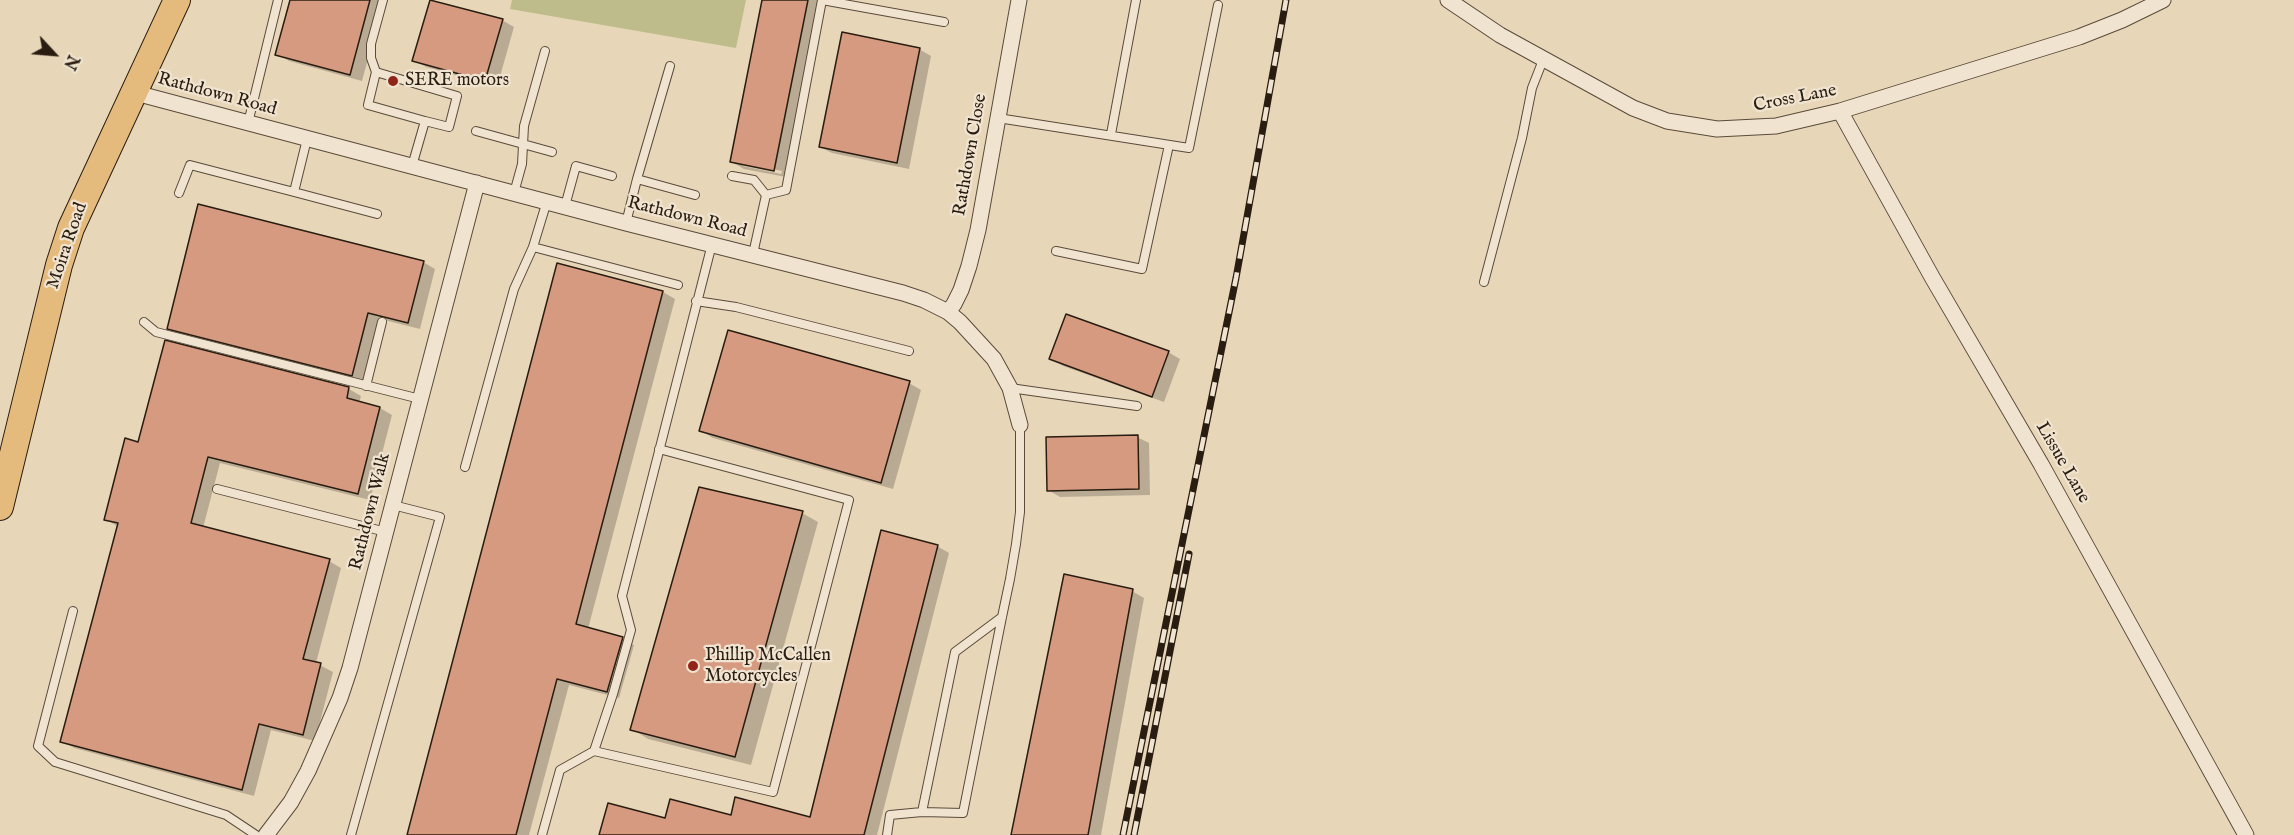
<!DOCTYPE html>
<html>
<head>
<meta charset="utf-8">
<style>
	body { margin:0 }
	#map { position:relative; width:2294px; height:835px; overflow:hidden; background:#e8d6b8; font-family:"IM FELL English",serif }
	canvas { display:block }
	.north { position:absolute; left:24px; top:24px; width:60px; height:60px; -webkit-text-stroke:4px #f0e4d1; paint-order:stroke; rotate:116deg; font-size:16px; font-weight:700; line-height:24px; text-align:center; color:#291d11 }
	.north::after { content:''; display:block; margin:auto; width:21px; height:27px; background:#291d11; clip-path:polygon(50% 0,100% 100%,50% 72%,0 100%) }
</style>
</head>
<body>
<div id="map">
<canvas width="2294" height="835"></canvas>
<div class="north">N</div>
</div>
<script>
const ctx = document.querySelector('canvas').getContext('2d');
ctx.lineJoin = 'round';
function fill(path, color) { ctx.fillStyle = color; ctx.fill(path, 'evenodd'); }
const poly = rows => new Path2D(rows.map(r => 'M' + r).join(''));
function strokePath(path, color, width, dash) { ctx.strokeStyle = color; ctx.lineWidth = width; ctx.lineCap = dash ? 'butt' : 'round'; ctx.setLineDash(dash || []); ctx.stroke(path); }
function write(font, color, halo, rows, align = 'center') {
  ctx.font = font + ' "IM FELL English",serif'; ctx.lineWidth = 4.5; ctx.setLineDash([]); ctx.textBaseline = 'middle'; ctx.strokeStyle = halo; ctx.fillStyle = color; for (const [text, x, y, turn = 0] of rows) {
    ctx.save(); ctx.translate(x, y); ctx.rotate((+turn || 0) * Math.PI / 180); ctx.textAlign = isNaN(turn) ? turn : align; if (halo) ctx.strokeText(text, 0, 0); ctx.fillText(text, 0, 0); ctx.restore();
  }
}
fill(poly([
	[512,0,746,0,736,48,510,9]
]), '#bebc8a');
fill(poly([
	[291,0,384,0,362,81,289,61,277,54],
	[763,0,821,0,786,177,744,169,732,162],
	[743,163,782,171,781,174,743,166],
	[502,20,514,27,497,87,426,67,414,60],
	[919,49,931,56,909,169,832,153,820,147],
	[423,262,435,269,420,329,380,319,364,381,180,335,168,328],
	[558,265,663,292,675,299,588,629,622,638,634,645,619,698,569,685,529,835,408,835],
	[166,342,349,389,361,396,359,403,380,408,392,415,370,500,220,463,203,528,329,561,341,568,316,663,333,672,315,741,271,730,254,796,74,748,62,741,117,526,105,519,139,443],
	[1168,352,1180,359,1164,402,1063,366,1051,359],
	[909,383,921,390,893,489,713,438,701,431],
	[1137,437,1149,443,1150,495,1060,497,1048,490],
	[802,513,818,522,751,765,648,739,632,729],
	[937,546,949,553,877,835,601,835,666,819,732,817,811,819],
	[1132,591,1144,598,1101,835,1013,835]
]), '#0003');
const building = poly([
	[290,0,370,0,350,75,275,55,290,0],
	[430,0,503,19,485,81,412,61,430,0],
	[762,0,808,0,774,171,730,162,762,0],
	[842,32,920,48,897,163,819,147,842,32],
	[198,204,424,261,408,323,368,313,352,376,167,329,198,204],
	[557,263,663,291,576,624,623,637,607,692,557,679,516,835,407,835,557,263],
	[1066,314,1169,351,1152,397,1049,359,1066,314],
	[728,330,910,381,881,483,699,431,728,330],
	[165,340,349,387,347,398,380,407,358,494,208,457,191,523,330,559,303,659,321,663,303,735,259,724,242,790,60,742,118,523,104,520,125,438,138,442,165,340],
	[1138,435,1139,489,1047,491,1046,437,1138,435],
	[699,487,803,511,735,757,630,730,699,487],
	[881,530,938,545,864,835,599,835,608,803,665,818,670,799,731,815,735,797,810,817,881,530],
	[1064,574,1133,589,1088,835,1011,835,1064,574]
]);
fill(building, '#d69a81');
strokePath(building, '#291d11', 1.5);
const service = poly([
	[822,0,944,22],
	[376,72,371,58,371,44,383,0],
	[998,118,1189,148,1218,5],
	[248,123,278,0],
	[476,131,552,152],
	[1111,134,1136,0],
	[307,139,294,192,377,214],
	[412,166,425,121,368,105,376,72,457,96,449,127,425,121],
	[732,176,754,180,766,195],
	[637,179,670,66],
	[179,193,190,165,294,192],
	[514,193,522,164,524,126,545,51],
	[565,206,576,166,612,176],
	[626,223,637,179,695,195],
	[533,247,547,201],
	[1056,251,1142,269,1169,145],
	[753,254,766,195,786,190,822,0],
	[1484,282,1522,138,1532,88,1543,60],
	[696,301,736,307,909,351],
	[144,322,156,332,420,399],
	[366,386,382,322],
	[1010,388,1137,406],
	[659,449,849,500,773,792,594,751,613,694,631,630,622,596,712,244],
	[465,467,514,289,533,247,678,285],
	[217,489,386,532],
	[73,611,38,746,55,762,226,815,256,835],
	[1002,617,955,652,922,812,963,813,1002,617,1010,579,1016,544,1020,512,1020,425],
	[351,835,440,517,393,505],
	[542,835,560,770,594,751],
	[887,835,890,815,922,812]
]);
const minor = poly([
	[1448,0,1500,35,1633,108,1667,121,1717,129,1776,126,1840,111,2079,37,2122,20,2163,0],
	[132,92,626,223,903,293,924,300,948,312,960,322,994,359,1010,388,1020,425],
	[1840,111,1932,277,2041,464,2246,835],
	[948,312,954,304,961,290,969,266,978,230,1019,0],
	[266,835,291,802,308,771,340,698,350,668,477,183]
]);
const trunk = poly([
	[0,507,59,265,71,228,177,0]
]);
strokePath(service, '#594b3b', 10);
strokePath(minor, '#594b3b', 17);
strokePath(trunk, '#291d11', 28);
strokePath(service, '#f0e4d1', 8);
strokePath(minor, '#f0e4d1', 15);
strokePath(trunk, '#e4bb7c', 26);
const rail = poly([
	[1123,835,1236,278,1286,0],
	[1134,835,1189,554]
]);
strokePath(rail, '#291d11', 7);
strokePath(rail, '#f0e4d1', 4.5, [14]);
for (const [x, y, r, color] of [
	[393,81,6,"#8f2418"],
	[693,666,6,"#8f2418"]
]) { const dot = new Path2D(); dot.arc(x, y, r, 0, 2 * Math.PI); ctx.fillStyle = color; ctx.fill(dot); strokePath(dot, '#f0e4d1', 2); }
write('18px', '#291d11', '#f0e4d1', [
	["SERE motors",405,81],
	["Phillip McCallen",705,656],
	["Motorcycles",705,677]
], 'left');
write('18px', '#291d11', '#f0e4d1', [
	["Rathdown Road",217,95,15],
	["Cross Lane",1795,99,-11],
	["Rathdown Close",971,155,-80],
	["Rathdown Road",687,218,14],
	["Moira Road",68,246,-71],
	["Lissue Lane",2062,463,60],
	["Rathdown Walk",371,512,-76]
]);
</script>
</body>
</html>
